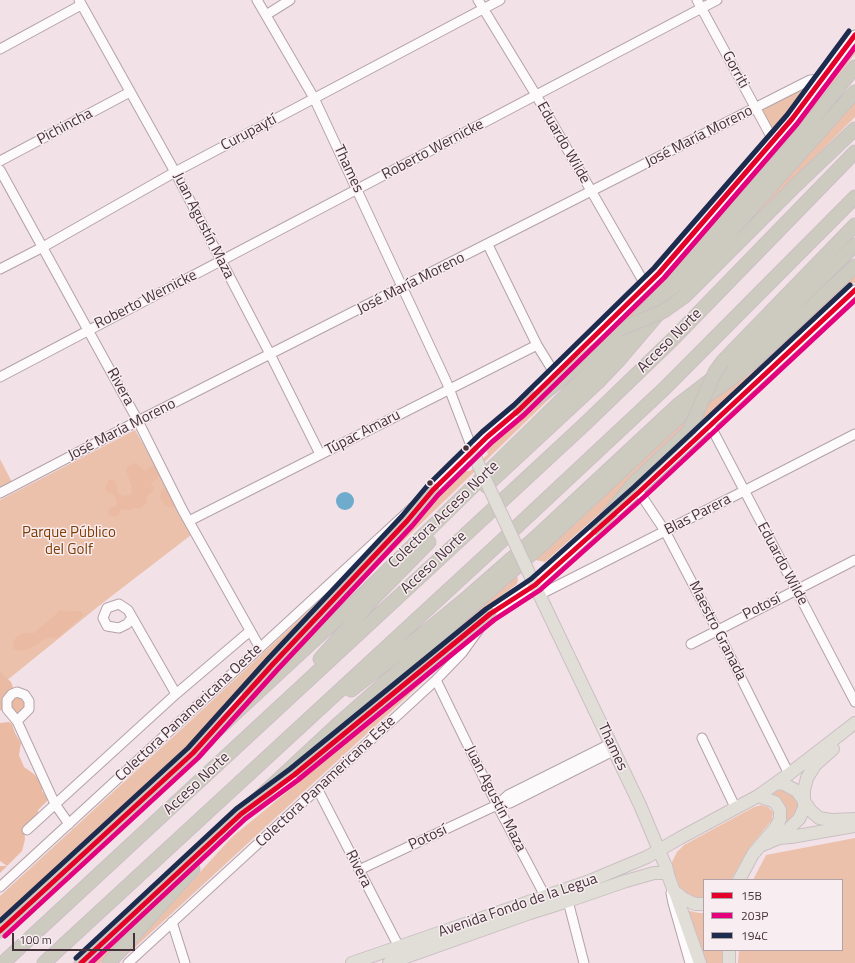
<!DOCTYPE html>
<html>
<head>
<meta charset="utf-8">
<style>
	body { margin:0 }
	#map { position:relative; width:855px; height:963px; overflow:hidden; background:#f2e1e7; font-family:"Titillium Web",sans-serif }
	canvas { display:block }
	.legend { position:absolute; left:703px; top:879px; width:140px; height:72px; box-sizing:border-box; background:#f8edf1; border:1px solid #b0a2a7; margin:0; padding:5px 7px; list-style:none; font-size:12px; color:#453139 }
	.legend li { display:flex; align-items:center; gap:8px; height:20px }
	.legend b { width:20px; border:1px solid #b0a2a7 }
	.scale { position:absolute; left:12px; top:933px; width:123px; height:18px; box-sizing:border-box; border:2px solid #453139; border-top:0; padding-left:5px; font-size:12px; line-height:14px; white-space:nowrap; color:#453139; -webkit-text-stroke:3px #f8edf1; paint-order:stroke }
</style>
</head>
<body>
<div id="map">
<canvas width="855" height="963"></canvas>
<ul class="legend">
<li><b style="height:5px;background:#e4002b"></b>15B</li>
<li><b style="height:5px;background:#e5007d"></b>203P</li>
<li><b style="height:5px;background:#1d2b4f"></b>194C</li>
</ul>
<div class="scale">100 m</div>
</div>
<script>
const ctx = document.querySelector('canvas').getContext('2d');
ctx.lineJoin = 'round';
function fill(path, color) { ctx.fillStyle = color; ctx.fill(path, 'evenodd'); }
const poly = rows => new Path2D(rows.map(r => 'M' + r).join(''));
function strokePath(path, color, width, dash) { ctx.strokeStyle = color; ctx.lineWidth = width; ctx.lineCap = dash ? 'butt' : 'round'; ctx.setLineDash(dash || []); ctx.stroke(path); }
function write(font, color, halo, rows, align = 'center') {
  ctx.font = font + ' "Titillium Web",sans-serif'; ctx.lineWidth = 3; ctx.setLineDash([]); ctx.textBaseline = 'middle'; ctx.strokeStyle = halo; ctx.fillStyle = color; for (const [text, x, y, turn = 0] of rows) {
    ctx.save(); ctx.translate(x, y); ctx.rotate((+turn || 0) * Math.PI / 180); ctx.textAlign = isNaN(turn) ? turn : align; if (halo) ctx.strokeText(text, 0, 0); ctx.fillText(text, 0, 0); ctx.restore();
  }
}
fill(poly([
	[855,45,855,54,806,117,716,222,698,242,696,241,666,273,804,112],
	[808,86,809,86,809,89,773,131,762,108],
	[855,97,855,117,732,240,730,238],
	[855,275,855,282,616,499,545,562,536,560,534,555,689,414,747,376],
	[656,288,628,321,613,326,643,297],
	[581,368,293,648,392,543,465,471,470,471,488,454,487,452,489,444,496,437],
	[135,430,195,532,100,605,0,686,0,500],
	[0,459,13,484,0,490],
	[373,551,220,716,0,919,0,896,187,724],
	[516,571,518,580,517,584,475,616,449,643,347,722],
	[438,668,118,963,117,963,232,837],
	[779,788,798,798,800,809,785,828,787,820,785,805,781,800,772,794],
	[761,805,768,807,773,812,772,820,749,848,731,880,704,880,704,900,697,901,679,891,671,872,672,862,677,852,684,845,754,807],
	[855,838,855,963,738,963,739,950,842,950,842,880,753,880,766,855],
	[685,910,699,913,704,913,704,950,723,950,724,963,705,963],
	[135,925,101,963,94,963]
]), '#ecc1ac');
fill(poly([
	[134,463,137,464,145,471,152,466,156,467,159,472,159,477,151,483,154,489,152,492,147,496,147,502,141,508,135,508,129,510,121,509,118,516,114,517,111,516,108,514,109,508,116,506,117,500,114,495,106,491,106,485,109,480,113,480,116,482,118,492,121,495,125,496,131,494,132,488,126,470,128,466],
	[168,486,179,507,169,507,165,505,160,498,161,491],
	[61,610,69,612,80,611,84,615,57,638,48,637,31,648,22,651,13,649,13,642,17,636,23,633,34,633],
	[0,672,11,682,14,690,28,694,24,717,0,710],
	[9,722,12,724,15,733,21,743,19,755,24,767,34,774,42,783,42,791,47,797,47,801,38,810,38,814,36,817,28,822,24,829,25,839,22,851,0,873,0,866,7,866,0,861,0,723]
]), '#eabaa2');
fill(poly([
	'336 501a9 9 0 1 1 18 0a9 9 0 1 1-18 0Z'
]), '#6fabcc');
const minor = poly([
	[79,0,175,172,270,354,320,454],
	[257,0,314,98,447,383,473,451],
	[478,0,536,95,646,286],
	[697,0,773,140],
	[266,15,290,0],
	[0,49,81,5],
	[0,161,130,92],
	[0,170,138,421,183,511,260,648],
	[488,245,537,345,555,374],
	[0,269,43,247,175,172,500,0],
	[0,377,717,0],
	[538,391,659,273,716,208,792,119,855,35],
	[710,425,855,702],
	[639,492,665,531,717,630,789,774],
	[0,493,138,421,810,80,823,79],
	[428,494,487,437,523,406],
	[617,511,855,290],
	[189,521,537,345],
	[539,595,744,491,855,434],
	[132,618,127,624,119,628,107,626,103,618,107,608,119,604,128,610,176,694],
	[691,644,855,560],
	[436,680,497,805,545,896,568,901,584,963],
	[17,721,29,709,29,701,25,695,17,692,12,694,7,700,7,709,17,721,55,804,69,824],
	[702,738,736,809],
	[318,790,399,947,398,953],
	[497,805,508,795,610,744],
	[27,830,176,694,250,631],
	[359,870,497,805,510,803,613,751],
	[0,887,413,507],
	[671,893,673,903,690,963],
	[172,922,185,963],
	[128,963,436,680,462,653,490,614,535,585,601,525]
]);
const major = poly([
	[473,451,479,466],
	[528,571,640,805,666,867],
	[777,783,784,784,797,791,811,811,819,818,831,820,855,819],
	[779,838,791,837,855,826],
	[760,846,779,838,799,819,804,808,804,790,807,778,815,765,833,749],
	[666,866,669,878,674,891,684,899,695,904,704,904],
	[739,880,753,854,776,827,780,819,780,810,775,802,767,799,758,796],
	[675,892,700,963],
	[352,963,592,880,647,857,680,838,758,796,789,774,855,723],
	[389,963,530,913,568,901,626,881,654,873,667,873],
	[729,963,729,950]
]);
const highway = poly([
	[685,296,796,185,855,129],
	[723,361,855,225],
	[519,410,552,387,618,330],
	[486,486,598,382,619,360,683,285,855,92],
	[597,529,635,482,689,431],
	[320,659,374,598,429,542],
	[351,690,418,638,469,596,534,539,678,405,743,355,855,245],
	[249,691,407,521,433,490],
	[300,771,490,614],
	[0,931,350,607,600,362,793,144,855,67],
	[3,963,586,423,673,339,855,152],
	[44,963,494,548,664,389,855,197],
	[81,963,336,726,546,541,689,408,731,379,756,359,855,266],
	[109,963,193,869]
]);
strokePath(minor, '#b3a3a9', 11);
strokePath(major, '#cac0c3', 14);
strokePath(highway, '#cac0c3', 15);
strokePath(minor, '#fdfafb', 9);
strokePath(major, '#e0ded7', 12);
strokePath(highway, '#cdcbbf', 13);
const majorBridge = poly([
	[479,466,528,571]
]);
const highwayBridge = poly([
	[618,330,664,311,685,296],
	[689,431,715,372,723,361]
]);
strokePath(majorBridge, '#cac0c3', 14, []);
strokePath(highwayBridge, '#cac0c3', 15, []);
strokePath(majorBridge, '#e0ded7', 12);
strokePath(highwayBridge, '#cdcbbf', 13);
strokePath(poly([
	[0,931,193,753,273,664,407,521,433,490,487,437,519,410,659,273,792,119,855,35],
	[81,963,241,814,294,775,490,614,535,585,639,492,855,290]
]), '#e4002b', 5);
strokePath(poly([
	[5,936,198,758,278,669,412,526,438,495,492,442,524,415,664,278,797,124,855,47],
	[91,963,245,819,298,780,494,620,540,590,644,497,855,300]
]), '#e5007d', 5);
strokePath(poly([
	[0,921,188,748,268,659,402,516,428,485,482,432,514,405,654,268,787,115,849,31],
	[76,958,236,809,290,769,486,609,531,579,634,487,850,285]
]), '#1d2b4f', 5);
for (const [x, y, r, color] of [
	[466,448,3.5,"#453139"],
	[430,483,3.5,"#453139"]
]) { const dot = new Path2D(); dot.arc(x, y, r, 0, 2 * Math.PI); ctx.fillStyle = color; ctx.fill(dot); strokePath(dot, '#f8edf1', 1.5); }
write('15px', '#453139', '#f8edf1', [
	["Gorriti",735,70,61],
	["Pichincha",65,127,-28],
	["Curupaytí",249,133,-28],
	["José María Moreno",699,137,-27],
	["Eduardo Wilde",563,143,60],
	["Roberto Wernicke",433,150,-28],
	["Thames",348,169,65],
	["Juan Agustín Maza",203,226,63],
	["José María Moreno",411,284,-27],
	["Roberto Wernicke",146,300,-27],
	["Acceso Norte",670,341,-45],
	["Rivera",120,387,61],
	["José María Moreno",122,430,-27],
	["Túpac Amaru",363,433,-27],
	["Colectora Acceso Norte",444,515,-44],
	["Blas Parera",698,515,-27],
	["Acceso Norte",434,563,-43],
	["Eduardo Wilde",782,564,62],
	["Potosí",762,607,-27],
	["Maestro Granada",717,631,63],
	["Colectora Panamericana Oeste",189,713,-43],
	["Thames",612,747,65],
	["Colectora Panamericana Este",326,782,-43],
	["Acceso Norte",197,784,-43],
	["Juan Agustín Maza",495,799,63],
	["Potosí",428,838,-25],
	["Rivera",358,869,63],
	["Avenida Fondo de la Legua",518,906,-19]
]);
write('15px', '#7f3c00', '#f8edf1', [
	["Parque Público",69,533],
	["del Golf",69,550]
]);
</script>
</body>
</html>
